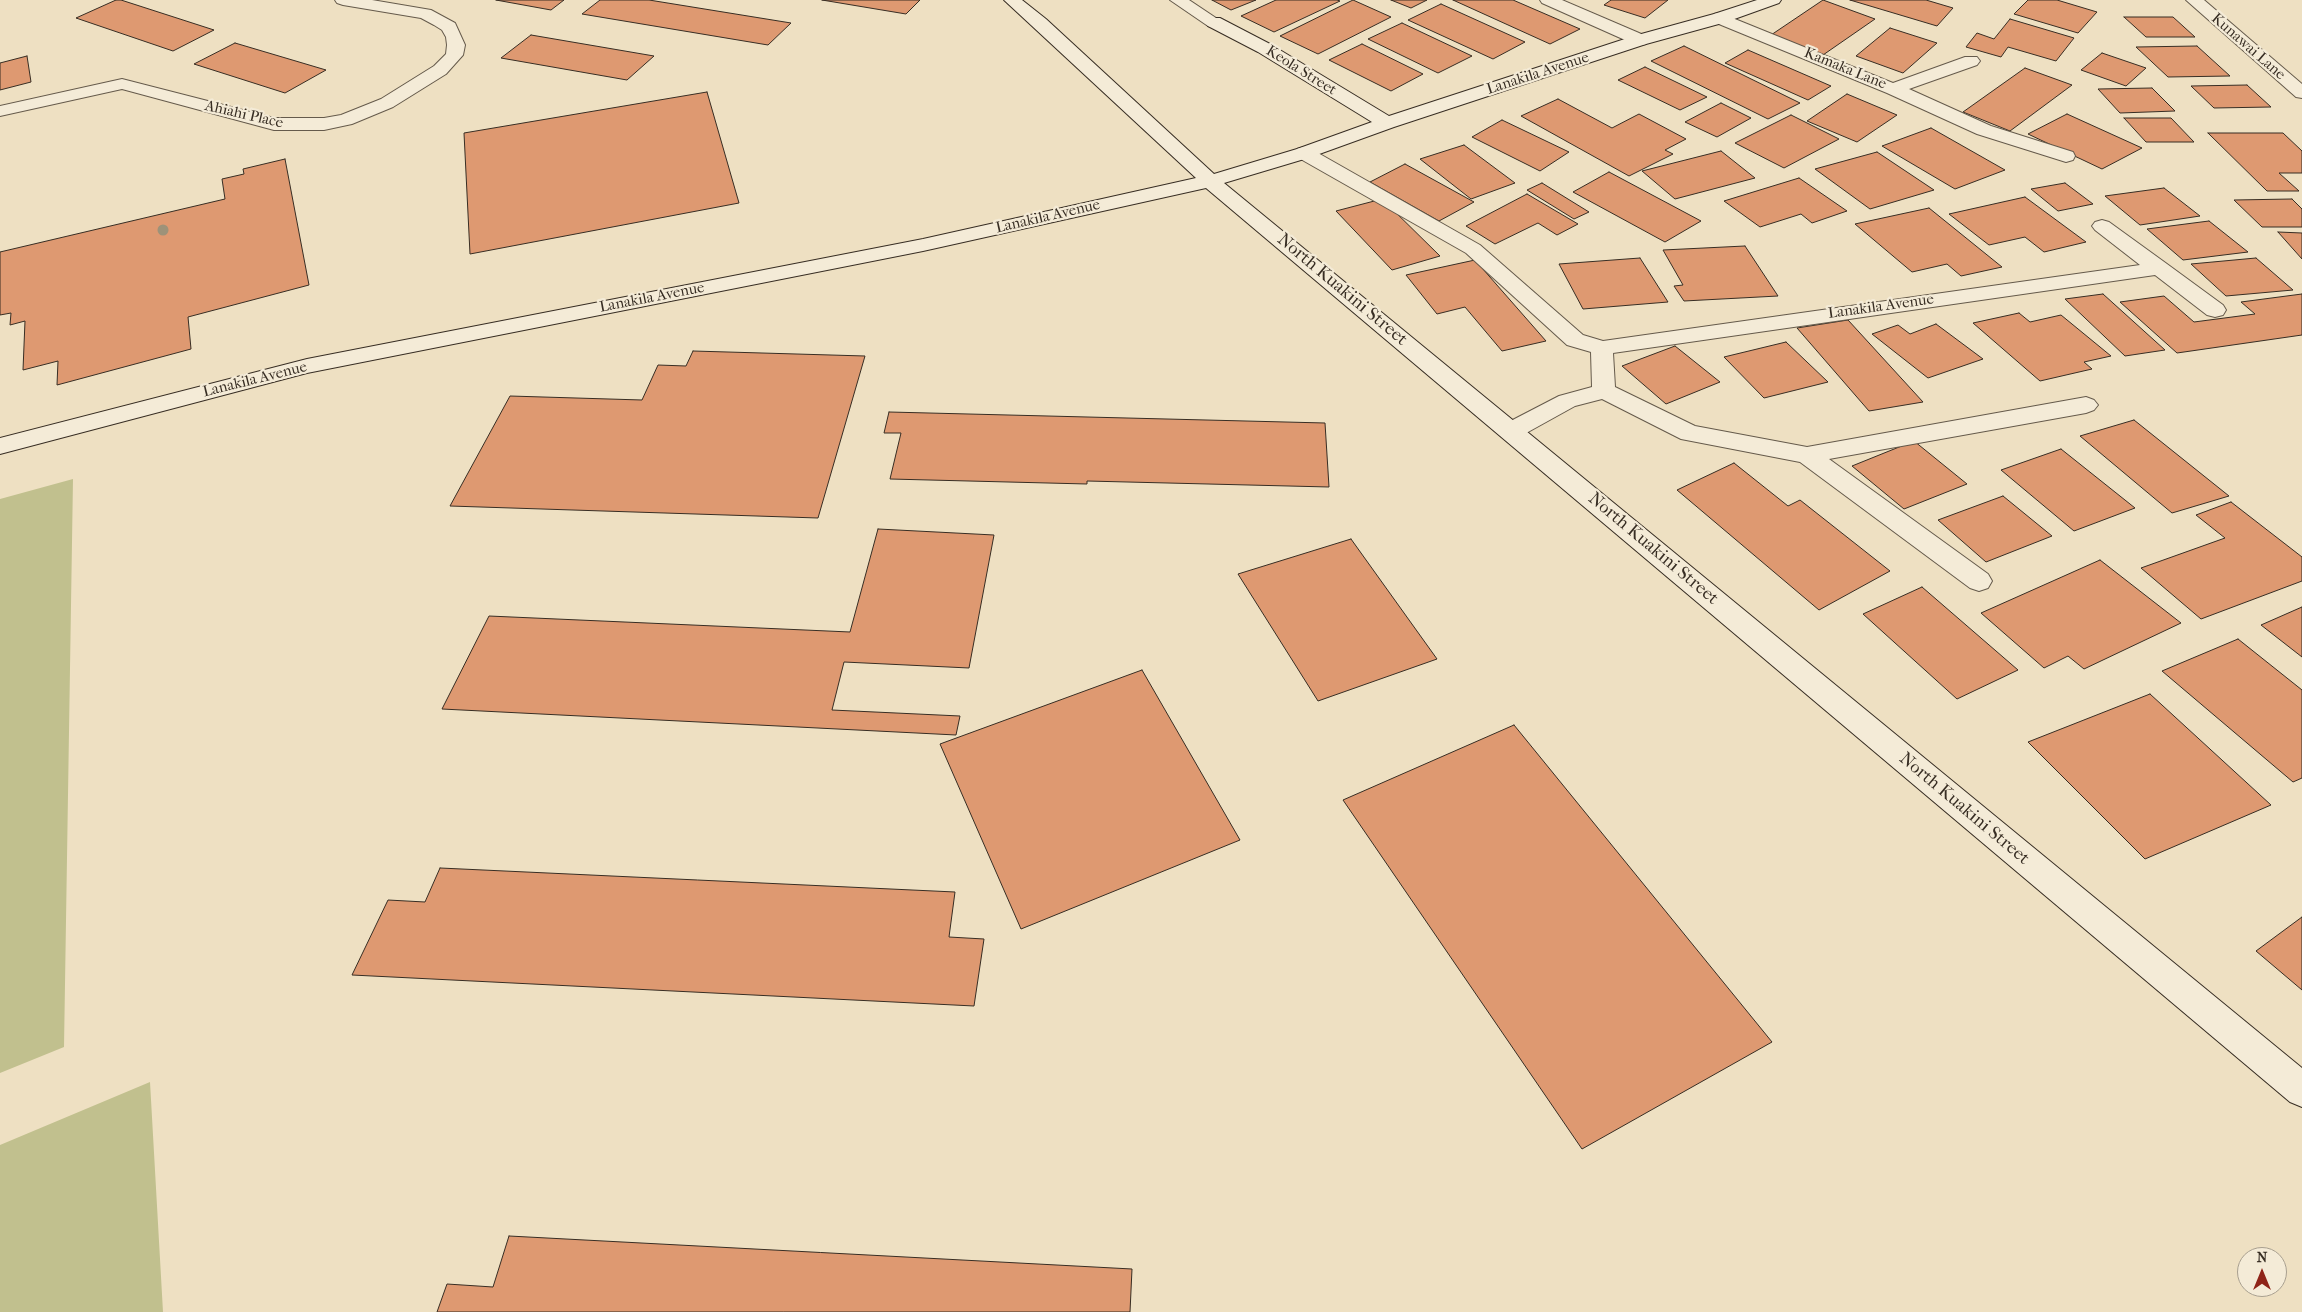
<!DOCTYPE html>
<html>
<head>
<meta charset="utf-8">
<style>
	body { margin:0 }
	#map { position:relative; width:2302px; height:1312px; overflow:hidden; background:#eee0c2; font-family:"IM FELL French Canon",serif }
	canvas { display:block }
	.north { position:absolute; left:2237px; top:1247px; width:50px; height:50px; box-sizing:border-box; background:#f4ebd7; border:1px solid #a89f8f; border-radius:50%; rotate:0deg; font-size:14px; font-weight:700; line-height:20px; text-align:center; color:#372d23 }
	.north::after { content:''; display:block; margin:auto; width:18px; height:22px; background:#8f2418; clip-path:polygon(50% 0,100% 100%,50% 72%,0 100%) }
</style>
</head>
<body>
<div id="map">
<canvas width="2302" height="1312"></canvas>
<div class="north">N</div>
</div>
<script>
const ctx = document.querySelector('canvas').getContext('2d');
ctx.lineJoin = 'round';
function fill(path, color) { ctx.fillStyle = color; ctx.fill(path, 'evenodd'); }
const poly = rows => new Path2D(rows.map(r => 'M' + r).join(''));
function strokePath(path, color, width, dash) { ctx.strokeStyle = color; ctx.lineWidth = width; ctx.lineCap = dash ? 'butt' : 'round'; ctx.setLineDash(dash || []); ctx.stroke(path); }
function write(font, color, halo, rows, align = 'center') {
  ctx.font = font + ' "IM FELL French Canon",serif'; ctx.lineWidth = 4.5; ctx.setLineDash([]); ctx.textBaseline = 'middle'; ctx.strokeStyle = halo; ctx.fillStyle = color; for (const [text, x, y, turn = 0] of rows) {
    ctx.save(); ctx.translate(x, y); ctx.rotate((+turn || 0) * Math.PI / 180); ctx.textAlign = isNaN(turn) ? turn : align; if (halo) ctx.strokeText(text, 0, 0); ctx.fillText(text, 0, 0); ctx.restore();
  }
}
fill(poly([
	[73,479,64,1047,0,1073,0,499],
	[150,1082,163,1312,0,1312,0,1145]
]), '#c1c08e');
const building = poly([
	[116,0,121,0,214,30,173,51,76,18,116,0],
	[496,0,564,0,551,10,496,0],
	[600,0,649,0,791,23,768,45,582,14,600,0],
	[822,0,920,0,906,14,822,0],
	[1212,0,1256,0,1231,10,1212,0],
	[1276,0,1337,0,1340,1,1274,32,1241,16,1276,0],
	[1353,0,1391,17,1318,54,1280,36,1353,0],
	[1391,0,1427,0,1411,8,1391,0],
	[1453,0,1513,0,1580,29,1550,44,1453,0],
	[1611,0,1668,0,1645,18,1604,5,1611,0],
	[1823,0,1875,19,1823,55,1771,35,1823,0],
	[1850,0,1926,0,1953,8,1937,26,1850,0],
	[2028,0,2057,0,2097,12,2078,33,2014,14,2028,0],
	[1441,4,1525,42,1493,59,1408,20,1441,4],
	[2124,17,2173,17,2195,37,2146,37,2124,17],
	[2010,19,2074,38,2056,61,2008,47,2001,57,1966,47,1977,33,1994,39,2010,19],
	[1402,23,1472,56,1438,73,1368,39,1402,23],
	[1890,28,1937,43,1903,73,1856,56,1890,28],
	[531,35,654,56,627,80,501,58,531,35],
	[235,43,326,70,285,93,194,64,235,43],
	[1362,44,1423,74,1391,91,1329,60,1362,44],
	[1684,46,1800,103,1768,119,1651,61,1684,46],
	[2197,46,2230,76,2168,77,2136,47,2197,46],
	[1748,50,1831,86,1808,100,1725,63,1748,50],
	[2102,53,2146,68,2126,86,2081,70,2102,53],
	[27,56,31,82,0,90,0,63,27,56],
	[1645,67,1707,97,1680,110,1618,80,1645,67],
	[2025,68,2072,85,2010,131,1963,112,2025,68],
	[2247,85,2271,107,2214,108,2191,86,2247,85],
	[2152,88,2175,111,2120,113,2098,89,2152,88],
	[707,92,739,203,470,254,464,133,707,92],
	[1847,94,1897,115,1857,142,1807,121,1847,94],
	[1558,99,1612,128,1639,114,1686,139,1665,150,1673,154,1629,176,1521,116,1558,99],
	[1721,103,1751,118,1717,137,1685,122,1721,103],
	[2067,114,2142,148,2102,169,2028,134,2067,114],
	[1791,115,1839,139,1784,168,1735,143,1791,115],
	[2124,118,2171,118,2194,142,2146,142,2124,118],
	[1502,120,1569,152,1540,171,1472,137,1502,120],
	[1931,128,2005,170,1955,189,1882,146,1931,128],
	[2208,133,2283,133,2302,151,2302,173,2279,173,2299,191,2267,191,2208,133],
	[1464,145,1515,183,1471,199,1420,159,1464,145],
	[1721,151,1755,178,1675,199,1642,171,1721,151],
	[1877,152,1934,190,1870,209,1815,169,1877,152],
	[285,159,309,285,188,317,191,349,57,385,58,361,23,370,25,321,10,325,11,313,0,315,0,252,225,199,222,179,244,174,243,169,285,159],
	[1405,164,1474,202,1439,221,1370,182,1405,164],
	[1609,172,1701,221,1665,242,1573,192,1609,172],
	[1799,178,1847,211,1812,223,1801,214,1760,227,1724,201,1799,178],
	[1542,183,1589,212,1574,219,1527,190,1542,183],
	[2065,183,2093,204,2058,211,2031,189,2065,183],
	[2164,188,2200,216,2140,225,2105,196,2164,188],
	[1527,194,1578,224,1557,235,1538,223,1495,244,1466,226,1527,194],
	[2025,197,2086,242,2044,252,2025,237,1989,245,1949,214,2025,197],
	[1382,199,1440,256,1392,270,1336,211,1382,199],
	[2292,199,2302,209,2302,227,2262,227,2234,200,2292,199],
	[1929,208,2002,267,1961,276,1947,264,1912,272,1855,224,1929,208],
	[2209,221,2248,252,2183,260,2147,229,2209,221],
	[2278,232,2302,233,2302,259,2278,232],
	[1745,246,1778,296,1684,301,1674,286,1683,285,1663,250,1745,246],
	[1640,258,1668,302,1583,309,1559,264,1640,258],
	[2256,258,2293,290,2226,296,2191,264,2256,258],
	[1475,260,1546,341,1502,351,1465,307,1437,314,1406,275,1475,260],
	[2103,294,2165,350,2125,356,2065,299,2103,294],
	[2302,294,2302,335,2177,353,2120,302,2164,296,2194,322,2255,314,2241,302,2302,294],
	[2019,313,2030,322,2061,315,2111,356,2084,362,2092,369,2040,381,1973,323,2019,313],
	[1848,320,1923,402,1869,411,1797,328,1848,320],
	[1936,324,1983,359,1928,378,1872,334,1898,325,1910,334,1936,324],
	[1786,342,1828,382,1764,398,1724,357,1786,342],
	[1675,346,1720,382,1666,404,1622,366,1675,346],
	[693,351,865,356,818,518,450,506,510,396,642,400,658,365,686,366,693,351],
	[889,412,1325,423,1329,487,1087,481,1087,484,890,479,901,433,884,433,889,412],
	[2134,420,2229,496,2172,513,2080,436,2134,420],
	[1914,441,1967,484,1904,509,1852,466,1914,441],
	[2061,449,2135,508,2074,531,2001,470,2061,449],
	[1734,463,1788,506,1800,500,1890,571,1819,610,1677,490,1734,463],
	[2003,496,2052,536,1986,562,1938,520,2003,496],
	[2231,502,2302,557,2302,581,2201,619,2141,568,2225,538,2196,515,2231,502],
	[878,529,994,535,969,668,844,662,832,710,960,716,956,735,442,709,489,616,850,632,878,529],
	[1351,539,1437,659,1318,701,1238,574,1351,539],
	[2100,560,2181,623,2084,669,2068,656,2044,668,1981,613,2100,560],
	[1922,587,2018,670,1957,699,1863,614,1922,587],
	[2302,607,2302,657,2261,625,2302,607],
	[2238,639,2302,690,2302,778,2293,782,2162,671,2238,639],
	[1142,670,1240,840,1021,929,940,744,1142,670],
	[2150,694,2271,805,2145,859,2028,742,2150,694],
	[1514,725,1772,1042,1582,1149,1343,800,1514,725],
	[440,868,955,892,949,937,984,939,974,1006,352,975,388,900,425,902,440,868],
	[2302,917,2302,990,2256,951,2302,917],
	[509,1236,1132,1269,1130,1312,437,1312,447,1284,493,1287,509,1236]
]);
fill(building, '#de9971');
strokePath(building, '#372d23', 1);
const street = poly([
	[335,0,372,0,431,10,455,23,465,45,463,55,446,74,393,107,352,124,324,130,274,130,122,89,0,116,0,106,122,79,274,118,324,118,341,115,381,99,434,66,446,54,447,45,446,37,442,30,434,25,421,18,343,5,337,3,335,0],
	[1170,0,1189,0,1222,22,1220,26,1214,27,1208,26,1170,0],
	[1540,0,1562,0,1646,36,1648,40,1646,44,1640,45,1634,44,1542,3,1540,0],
	[2186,0,2204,0,2302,84,2302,98,2296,97,2186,0],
	[1720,13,1893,83,1965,57,1977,57,1980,61,1977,65,1909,89,1991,126,2073,152,2075,156,2073,160,2066,162,1977,134,1887,93,1714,22,1712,18,1714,14,1720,13],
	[1304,147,1311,149,1480,245,1583,335,1603,341,2140,265,2095,230,2092,226,2095,222,2102,220,2109,222,2167,264,2223,305,2226,310,2223,315,2215,317,2207,315,2155,275,1613,353,1615,387,1695,426,1807,447,2086,397,2094,400,2098,405,2094,410,2086,413,1829,459,1988,574,1992,581,1988,588,1979,591,1970,588,1800,462,1681,439,1602,399,1575,406,1519,437,1511,439,1503,437,1499,431,1503,425,1559,396,1592,387,1591,352,1567,345,1466,253,1297,157,1295,153,1297,149,1304,147]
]);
const secondary = poly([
	[1004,0,1022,0,1046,19,1214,174,1297,149,1372,122,1258,52,1208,26,1206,22,1208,18,1220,18,1270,44,1389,116,1634,36,1714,14,1757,0,1781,0,1779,3,1726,22,1646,44,1394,127,1311,157,1224,183,2302,1068,2302,1107,2290,1102,1206,188,923,251,307,373,0,454,0,438,307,359,923,239,1196,178,1004,0]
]);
strokePath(street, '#655a4b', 2);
strokePath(secondary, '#372d23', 2);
fill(street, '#f4ebd7');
fill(secondary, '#f4ebd7');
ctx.fillStyle = '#9d9279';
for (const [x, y] of [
	[163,230]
]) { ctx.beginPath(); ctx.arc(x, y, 5.5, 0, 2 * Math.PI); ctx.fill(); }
write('15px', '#372d23', '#f4ebd7', [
	["Kunawai Lane",2248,47,41],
	["Kamaka Lane",1845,69,22],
	["Keola Street",1301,71,32],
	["Lanakila Avenue",1538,74,-18],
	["Ahiahi Place",244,115,13],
	["Lanakila Avenue",1048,217,-13],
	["Lanakila Avenue",652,298,-11],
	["Lanakila Avenue",1881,307,-8],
	["Lanakila Avenue",255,380,-14]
]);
write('18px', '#372d23', '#f4ebd7', [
	["North Kuakini Street",1342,290,40],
	["North Kuakini Street",1653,549,40],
	["North Kuakini Street",1964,809,40]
]);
</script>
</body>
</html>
